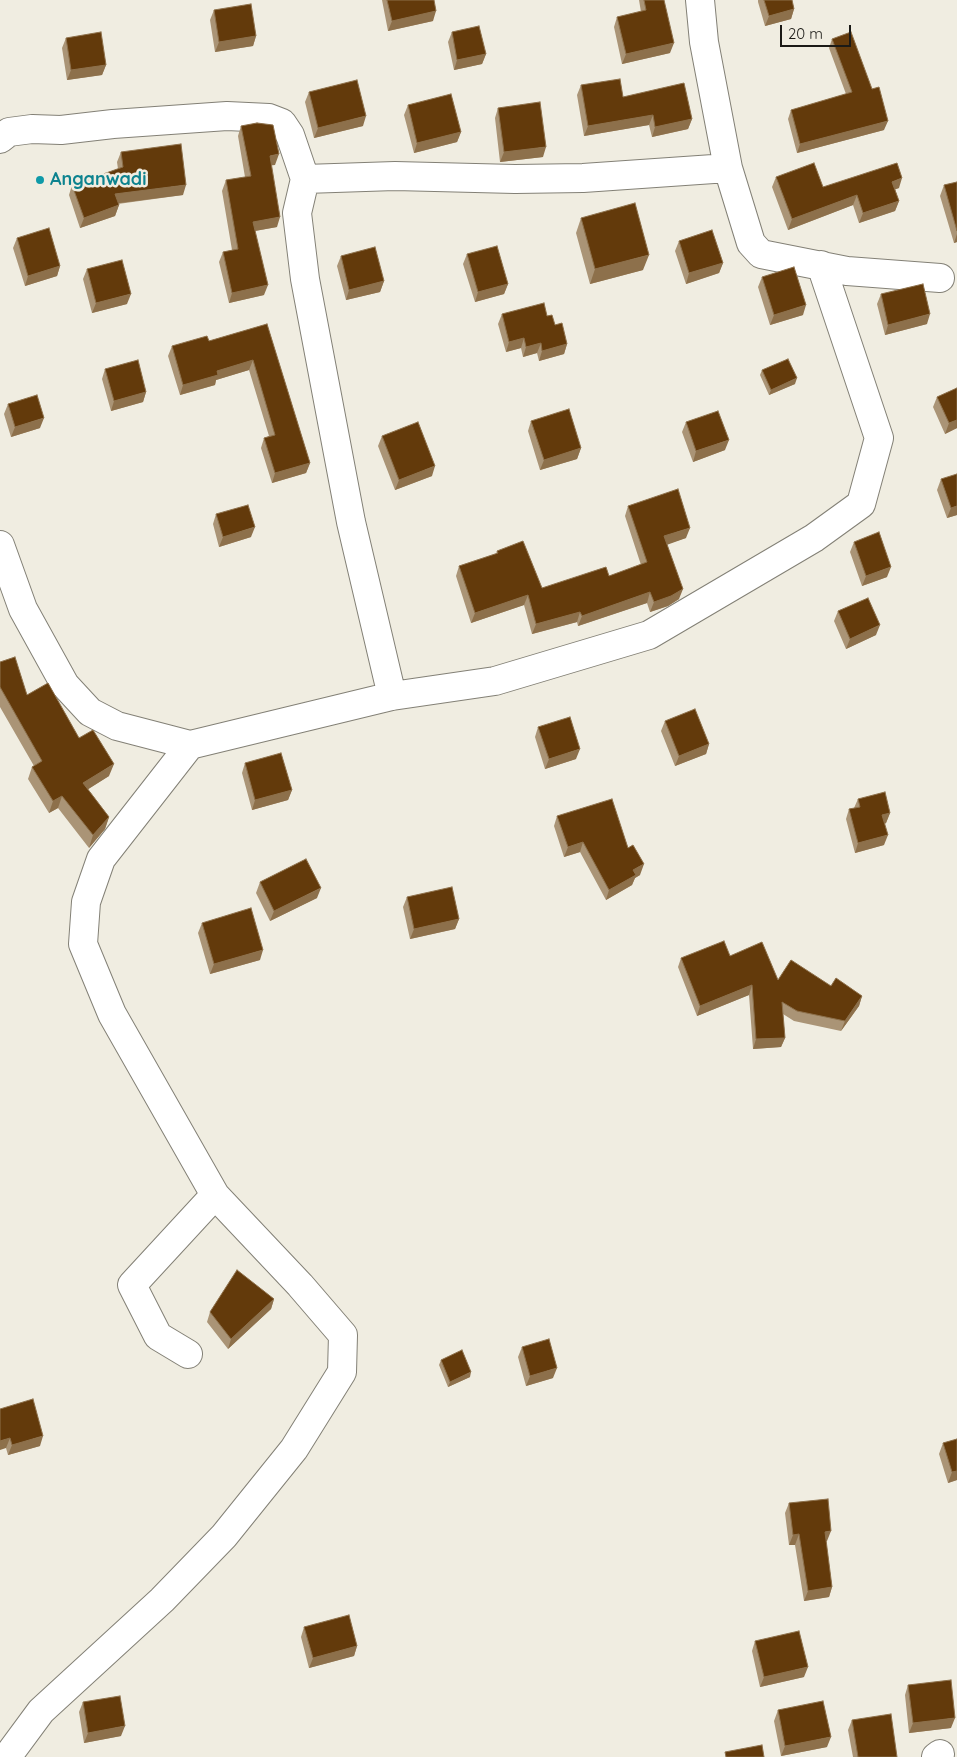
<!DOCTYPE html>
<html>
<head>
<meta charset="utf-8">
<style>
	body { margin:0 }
	#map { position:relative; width:957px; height:1757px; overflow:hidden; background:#f0ede1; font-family:Quicksand,sans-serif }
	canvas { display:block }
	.scale { position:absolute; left:780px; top:25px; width:71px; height:22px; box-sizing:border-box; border:2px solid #1b1a16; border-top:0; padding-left:6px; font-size:15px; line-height:18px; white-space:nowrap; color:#1b1a16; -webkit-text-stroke:4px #f0ede1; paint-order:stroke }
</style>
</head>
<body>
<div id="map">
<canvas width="957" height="1757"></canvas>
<div class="scale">20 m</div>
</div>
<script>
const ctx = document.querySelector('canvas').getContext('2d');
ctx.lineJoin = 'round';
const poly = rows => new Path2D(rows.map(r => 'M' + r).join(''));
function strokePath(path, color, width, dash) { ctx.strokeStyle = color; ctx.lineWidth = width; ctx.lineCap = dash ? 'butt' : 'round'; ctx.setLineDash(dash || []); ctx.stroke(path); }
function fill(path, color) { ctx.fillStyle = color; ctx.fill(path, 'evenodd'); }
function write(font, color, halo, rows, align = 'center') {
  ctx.font = font + ' Quicksand,sans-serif'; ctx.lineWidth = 5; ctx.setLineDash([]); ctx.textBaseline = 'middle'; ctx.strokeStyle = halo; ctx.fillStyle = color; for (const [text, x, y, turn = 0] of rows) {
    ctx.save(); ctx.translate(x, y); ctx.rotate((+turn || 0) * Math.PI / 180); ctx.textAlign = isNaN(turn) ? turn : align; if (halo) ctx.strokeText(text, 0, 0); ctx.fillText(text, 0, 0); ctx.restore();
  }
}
const minor = poly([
	[700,0,704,42,728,168,751,243,761,254,847,271,940,278],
	[0,139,9,132,32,129,61,130,113,124,227,116,269,118,282,123,290,135,305,179,395,176,515,179,583,178,728,168],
	[305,179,297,213,305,279,351,522,392,696],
	[0,545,23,609,65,685,90,712,117,726,190,745,392,696,495,681,649,635,814,538,861,504,879,438,821,265],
	[190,745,101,859,86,902,83,944,112,1014,215,1195],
	[7,1757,41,1711,162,1600,224,1536,294,1449,342,1372,343,1335,300,1285,215,1195,132,1285,158,1336,188,1354],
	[936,1757,940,1754]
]);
strokePath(minor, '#838076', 30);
strokePath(minor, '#fff', 28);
fill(poly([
	[382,0,434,0,433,21,388,31],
	[639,0,664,0,670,53,622,64,614,27,617,17,641,12],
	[758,0,792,0,794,9,791,19,765,26,758,2],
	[214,10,256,36,253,46,215,52,210,20],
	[452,32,486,54,482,64,454,70,448,42],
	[66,38,106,65,102,75,67,80,62,48],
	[832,39,872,89,884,130,797,153,788,119,791,110,846,94,829,48],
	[581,85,623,97,692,119,688,129,652,137,649,125,584,136,577,95],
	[309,92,363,126,314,138,305,102],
	[408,105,461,132,457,142,414,153,404,115],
	[498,108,543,157,500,162,495,118],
	[241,126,275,165,271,165,277,227,255,231,264,295,229,303,219,262,223,252,232,250,222,191,226,180,245,177,238,136],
	[121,152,183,195,118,204,119,205,115,216,80,228,69,195,72,185,118,169,117,162],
	[776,177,823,187,899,188,895,189,899,201,895,211,859,223,853,205,788,230,772,187],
	[957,182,957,242,954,243,940,196,944,185],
	[581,218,643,270,590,284,576,233],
	[17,238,60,266,57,276,25,286,13,248],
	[679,241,723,263,719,273,686,284,675,251],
	[467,254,508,284,504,294,475,302,463,264],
	[341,256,384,281,380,292,346,300,337,266],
	[87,269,127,304,92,313,83,279],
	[762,277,803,315,770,325,758,287],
	[881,294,927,324,885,335,877,304],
	[502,314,547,316,555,325,567,344,564,354,539,361,537,353,523,357,521,348,506,352,498,324],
	[267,324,310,463,306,473,272,483,261,448,264,438,269,436,249,370,216,380,215,385,180,395,168,356,172,346,209,341],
	[105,369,146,392,143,402,111,411,102,379],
	[762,370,795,384,769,395,760,375],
	[957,388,957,428,945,434,933,407,937,397],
	[8,404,40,428,11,437,4,414],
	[531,421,581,448,577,459,540,470,528,431],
	[686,422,725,450,693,462,682,432],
	[382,436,432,476,395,490,378,446],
	[941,479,957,515,947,518,937,490],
	[628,506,686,538,667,544,679,599,668,606,650,612,647,603,578,626,577,622,532,634,524,605,471,623,456,576,459,566,496,554,497,551,542,588,609,576,641,565,625,516],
	[216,514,251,537,219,547,213,524],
	[854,542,887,577,862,586,850,552],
	[838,611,876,635,846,649,834,621],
	[0,662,27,695,79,738,109,776,88,789,109,817,105,829,89,848,58,808,49,813,28,779,32,767,34,766,0,707],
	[665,721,709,744,706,754,675,766,661,731],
	[538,727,576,759,545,769,535,737],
	[245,763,292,790,288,800,252,810,242,773],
	[858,799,890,813,886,823,885,824,884,845,855,853,846,819,849,809,854,808],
	[557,816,628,848,640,875,635,878,632,885,606,900,580,852,564,857,554,826],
	[260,882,317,898,270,921,256,893],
	[407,897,459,919,455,929,410,939,403,907],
	[202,923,260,960,210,974,198,933],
	[730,956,778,980,831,986,862,996,859,1006,841,1031,794,1021,783,1014,785,1038,781,1047,753,1049,749,995,697,1016,678,967,681,958],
	[274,1299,271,1309,228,1349,207,1322,210,1312],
	[522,1347,553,1378,526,1386,518,1357],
	[441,1360,470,1377,448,1387,439,1365],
	[0,1409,40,1446,8,1455,6,1448],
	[957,1439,957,1480,948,1483,939,1454,943,1443],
	[789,1503,827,1541,826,1541,832,1587,829,1597,804,1601,795,1545,789,1545,785,1513],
	[304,1627,357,1646,354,1656,309,1668,301,1637],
	[755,1641,804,1677,760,1687,752,1651],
	[908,1685,951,1728,909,1733,905,1695],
	[83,1702,121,1736,84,1743,79,1712],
	[778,1710,827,1747,781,1756,774,1721],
	[852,1720,897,1757,853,1757,848,1730]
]), '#aa9476');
fill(poly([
	[794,9,791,19,765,26,769,16],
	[436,11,433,21,388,31,392,21],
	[256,36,253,46,215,52,219,42],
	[674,43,670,53,622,64,626,54],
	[486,54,482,64,454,70,457,60],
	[106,65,102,75,67,80,71,70],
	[653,115,649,125,584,136,588,126],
	[366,116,363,126,314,138,318,128],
	[692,119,688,129,652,137,655,127],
	[888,121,884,130,797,153,800,144],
	[461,132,457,142,414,153,417,143],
	[546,147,543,157,500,162,504,152],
	[279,154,275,165,266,166,270,156],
	[902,178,899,188,888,192,892,182],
	[186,185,183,195,112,204,115,194],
	[857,195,853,205,788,230,792,219],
	[899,201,895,211,859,223,863,213],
	[119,205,115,216,80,228,84,218],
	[280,217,277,227,249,232,253,222],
	[957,234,957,242,954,243],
	[649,255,643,270,590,284,595,269],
	[723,263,719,273,686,284,689,273],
	[60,266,57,276,25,286,28,276],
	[384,281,380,292,346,300,349,290],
	[508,284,504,294,475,302,478,292],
	[268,285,264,295,229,303,232,293],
	[131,294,127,304,92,313,96,303],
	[806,305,803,315,770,325,774,315],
	[930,314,927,324,885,335,888,325],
	[524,338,521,348,506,352,509,342],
	[541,343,537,353,523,357,526,347],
	[567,344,564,354,539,361,542,351],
	[253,360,249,370,216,380,215,385,180,395,183,385,217,371],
	[797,378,795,384,769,395,771,390],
	[146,392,143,402,111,411,114,401],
	[44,418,40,428,11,437,15,427],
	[957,420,957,428,945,434,949,423],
	[729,440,725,450,693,462,696,451],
	[581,448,577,459,540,470,544,460],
	[310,463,306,473,272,483,275,473],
	[435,466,432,476,395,490,399,480],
	[957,506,957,515,947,518,951,508],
	[255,527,251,537,219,547,223,537],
	[690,528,686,538,661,547,664,536],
	[891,567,887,577,862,586,866,576],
	[683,589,679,599,668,606,650,612,654,602],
	[650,592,647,603,578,626,582,616],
	[528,595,524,605,471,623,475,613],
	[580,612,577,622,532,634,536,624],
	[880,625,876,635,846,649,850,639],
	[709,744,706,754,675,766,679,756],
	[580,749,576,759,545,769,549,759],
	[114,764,109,776,79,795,83,783],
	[292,790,288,800,252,810,255,800],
	[62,796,58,808,49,813,53,801],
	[890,813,886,823,879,825,882,815],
	[109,817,105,829,89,848,93,835],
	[888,835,884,845,855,853,858,843],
	[583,842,580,852,564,857,568,847],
	[644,864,640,875,635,878,632,885,606,900,609,890,633,870],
	[321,888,317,898,270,921,274,911],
	[459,919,455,929,410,939,414,929],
	[263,950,260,960,210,974,214,964],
	[752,985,749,995,697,1016,700,1006],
	[862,996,859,1006,841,1031,845,1021],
	[785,1038,781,1047,753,1049,756,1039],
	[274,1299,271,1309,228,1349,231,1339],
	[557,1368,553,1378,526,1386,530,1376],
	[471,1372,470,1377,448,1387,450,1382],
	[43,1436,40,1446,8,1455,12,1445],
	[10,1438,6,1448,0,1450,0,1441],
	[957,1471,957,1480,948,1483,952,1472],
	[831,1531,827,1541,821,1542,825,1532],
	[799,1534,795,1545,789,1545,793,1535],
	[832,1587,829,1597,804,1601,808,1591],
	[357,1646,354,1656,309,1668,313,1658],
	[808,1667,804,1677,760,1687,764,1677],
	[955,1718,951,1728,909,1733,913,1723],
	[125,1726,121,1736,84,1743,88,1733],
	[831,1737,827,1747,781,1756,785,1746]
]), '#8d704b');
const building = poly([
	[387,0,434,0,436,11,392,21,387,0],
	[644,0,664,0,674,43,626,54,617,17,646,10,644,0],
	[764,0,792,0,794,9,769,16,764,0],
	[251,4,256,36,219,42,214,10,251,4],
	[479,26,486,54,457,60,452,32,479,26],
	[101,32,106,65,71,70,66,38,101,32],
	[851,32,872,89,879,87,888,121,800,144,791,110,852,92,832,39,851,32],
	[620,79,623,97,684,83,692,119,655,127,653,115,588,126,581,85,620,79],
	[357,80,366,116,318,128,309,92,357,80],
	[451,94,461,132,417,143,408,105,451,94],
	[540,102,546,147,504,152,498,108,540,102],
	[257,123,273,125,279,154,270,156,280,217,253,222,268,285,232,293,223,252,238,249,226,180,251,176,241,126,257,123],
	[181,144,186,185,115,194,119,205,84,218,72,185,123,167,121,152,181,144],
	[814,163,823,187,897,163,902,178,892,182,899,201,863,213,857,195,792,219,776,177,814,163],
	[957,182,957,231,944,185,957,182],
	[635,203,649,255,595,269,581,218,635,203],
	[49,228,60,266,28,276,17,238,49,228],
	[712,230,723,263,689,273,679,241,712,230],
	[497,246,508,284,478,292,467,254,497,246],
	[375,247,384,281,349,290,341,256,375,247],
	[122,260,131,294,96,303,87,269,122,260],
	[794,267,806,305,774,315,762,277,794,267],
	[923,284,930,314,888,325,881,294,923,284],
	[544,303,547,316,552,315,555,325,562,323,567,344,542,351,541,343,526,347,524,338,509,342,502,314,544,303],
	[267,324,310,463,275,473,264,438,275,435,253,360,217,371,218,375,183,385,172,346,207,336,209,341,267,324],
	[788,359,797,378,771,390,762,370,788,359],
	[138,360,146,392,114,401,105,369,138,360],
	[957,388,957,420,949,423,937,397,957,388],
	[37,395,44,418,15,427,8,404,37,395],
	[569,409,581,448,544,460,531,421,569,409],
	[718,411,729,440,696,451,686,422,718,411],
	[418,422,435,466,399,480,382,436,418,422],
	[957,474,957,506,951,508,941,479,957,474],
	[678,489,690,528,664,536,683,589,671,596,654,602,650,592,582,616,580,612,536,624,528,595,475,613,459,566,498,553,497,551,523,541,542,588,606,567,609,576,647,562,628,506,678,489],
	[248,505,255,527,223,537,216,514,248,505],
	[879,532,891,567,866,576,854,542,879,532],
	[868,598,880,625,850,639,838,611,868,598],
	[15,657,27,695,48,683,79,738,93,730,114,764,83,783,109,817,93,835,62,796,53,801,32,767,42,761,0,687,0,662,15,657],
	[695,709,709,744,679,756,665,721,695,709],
	[570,717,580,749,549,759,538,727,570,717],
	[281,753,292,790,255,800,245,763,281,753],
	[885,792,890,813,882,815,888,835,858,843,849,809,860,807,858,799,885,792],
	[612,799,628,848,633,845,644,864,633,870,636,875,609,890,583,842,568,847,557,816,612,799],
	[306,859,321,888,274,911,260,882,306,859],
	[452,887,459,919,414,929,407,897,452,887],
	[251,908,263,950,214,964,202,923,251,908],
	[724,941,730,956,762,942,778,980,791,960,831,986,836,978,862,996,845,1021,797,1011,782,1002,785,1038,756,1039,752,985,700,1006,681,958,724,941],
	[237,1270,274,1299,231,1339,210,1312,237,1270],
	[549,1339,557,1368,530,1376,522,1347,549,1339],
	[462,1350,471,1372,450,1382,441,1360,462,1350],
	[33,1399,43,1436,12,1445,10,1438,0,1441,0,1409,33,1399],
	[957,1439,957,1471,952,1472,943,1443,957,1439],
	[828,1499,831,1531,825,1532,832,1587,808,1591,799,1534,793,1535,789,1503,828,1499],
	[349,1615,357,1646,313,1658,304,1627,349,1615],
	[799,1631,808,1667,764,1677,755,1641,799,1631],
	[951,1680,955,1718,913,1723,908,1685,951,1680],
	[120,1696,125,1726,88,1733,83,1702,120,1696],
	[823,1701,831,1737,785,1746,778,1710,823,1701],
	[891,1714,897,1757,858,1757,852,1720,891,1714],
	[762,1745,764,1757,726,1757,725,1752,762,1745]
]);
fill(building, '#633a0b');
strokePath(building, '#8d704b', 1);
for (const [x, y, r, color] of [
	[40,180,5,"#0f9aa8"]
]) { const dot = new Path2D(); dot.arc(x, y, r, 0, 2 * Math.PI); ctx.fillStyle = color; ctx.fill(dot); strokePath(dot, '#f0ede1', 2); }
write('bold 18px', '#0d838f', '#f0ede1', [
	["Anganwadi",50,180]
], 'left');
</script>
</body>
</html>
